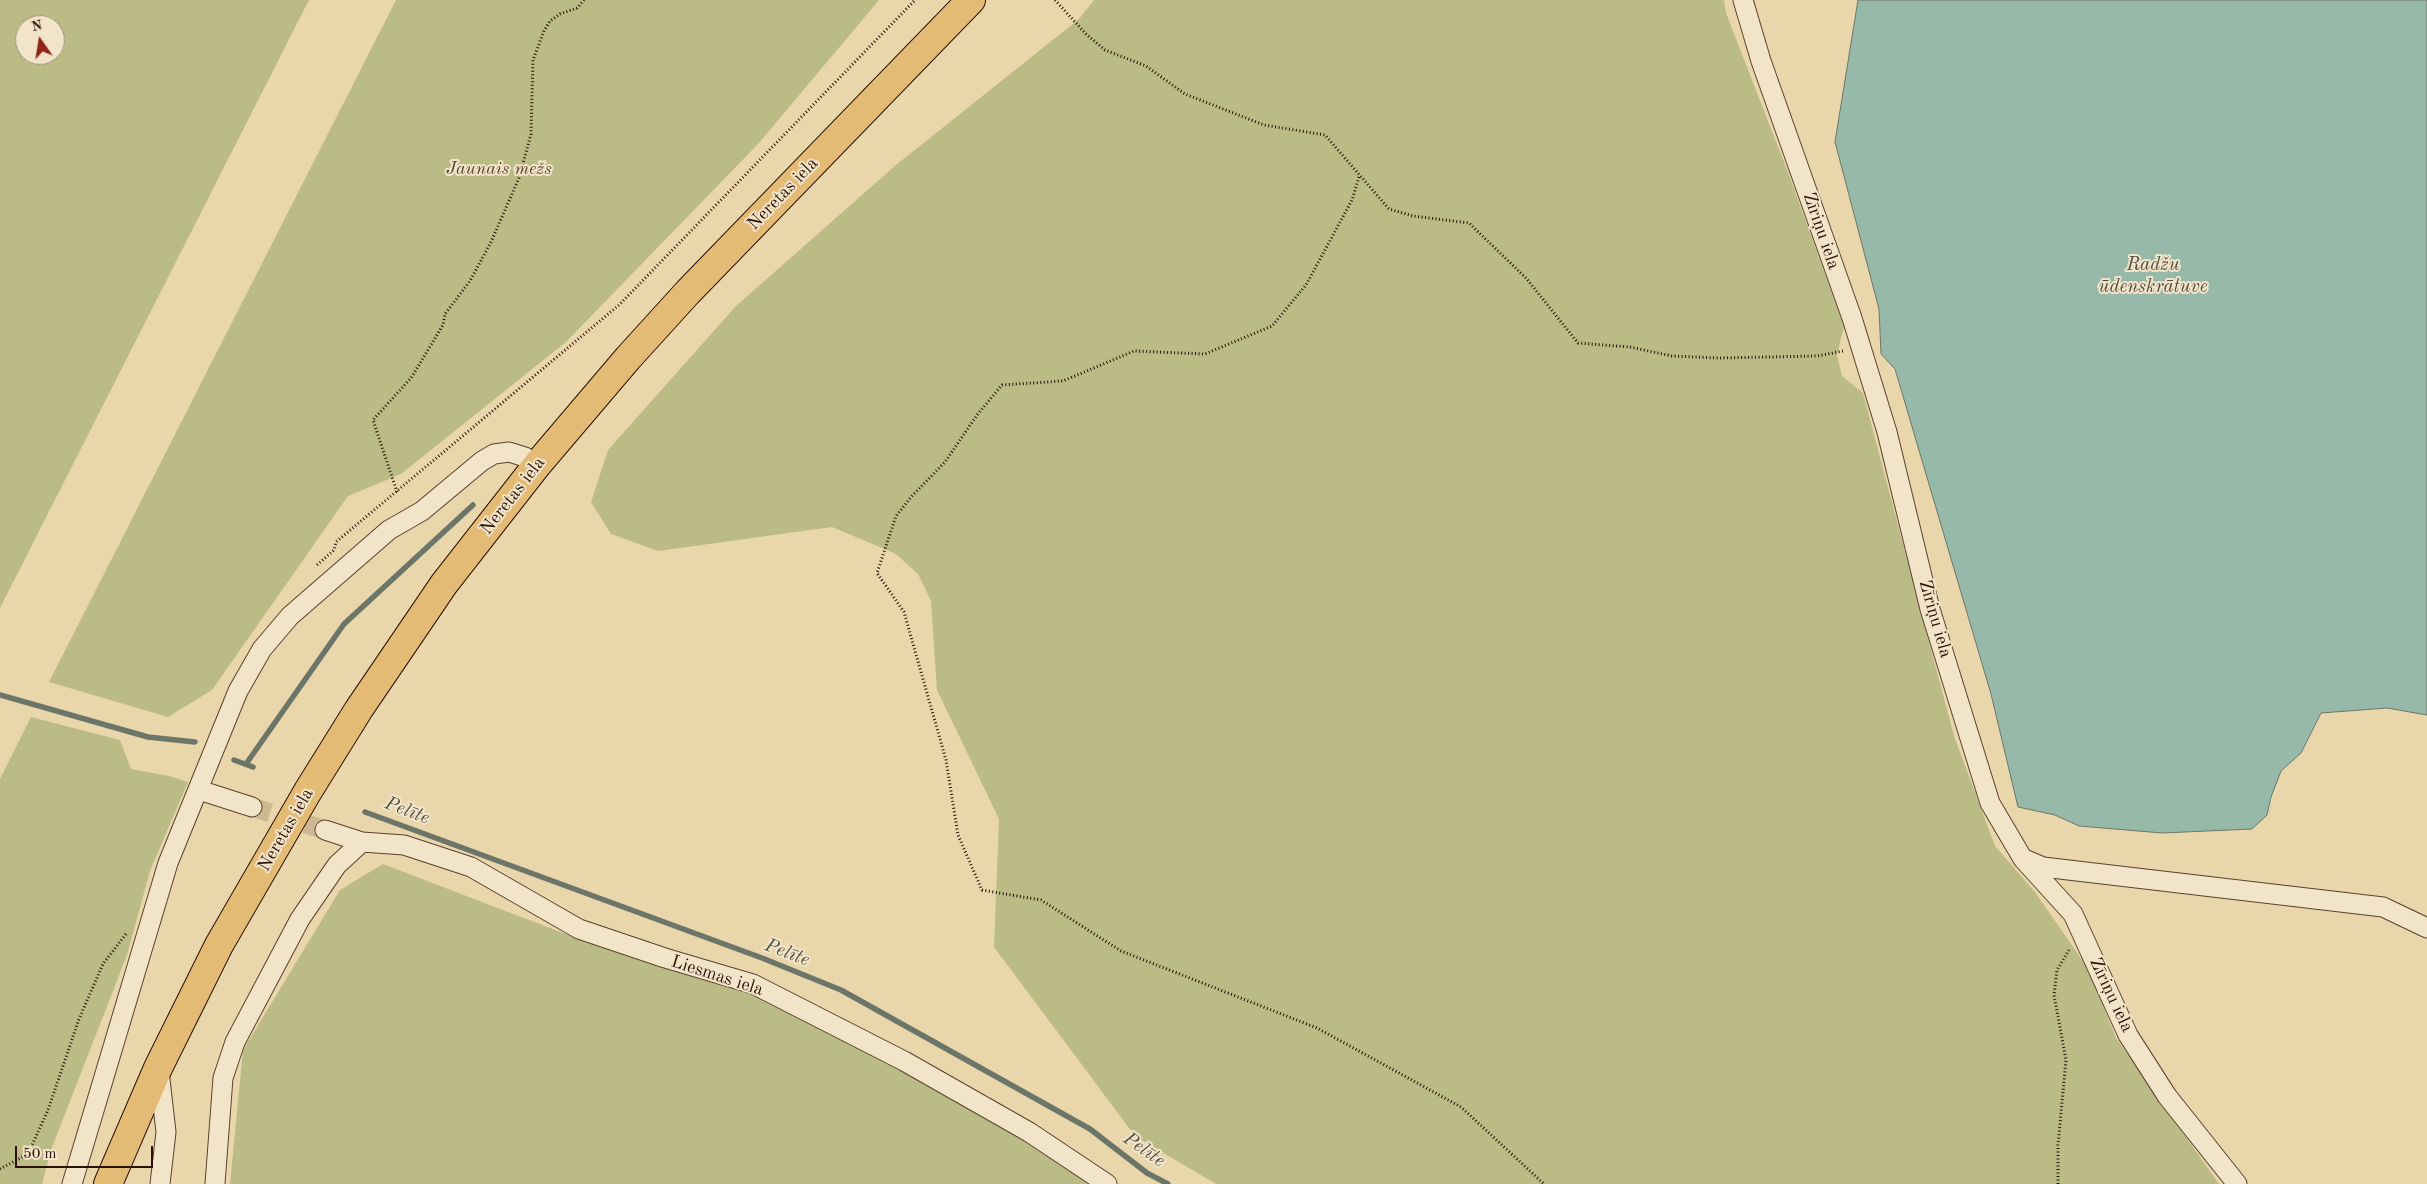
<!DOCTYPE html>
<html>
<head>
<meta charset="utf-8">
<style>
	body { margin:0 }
	#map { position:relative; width:2427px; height:1184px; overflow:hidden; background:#e9d6aa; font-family:"Old Standard TT",serif }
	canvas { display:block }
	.north { position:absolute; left:15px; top:15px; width:50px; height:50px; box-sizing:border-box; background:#f1e4c8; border:1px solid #a1907b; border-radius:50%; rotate:347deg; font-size:14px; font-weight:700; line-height:20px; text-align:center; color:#291108 }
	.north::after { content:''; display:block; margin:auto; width:18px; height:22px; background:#8f2418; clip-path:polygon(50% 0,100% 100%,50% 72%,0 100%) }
	.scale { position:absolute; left:15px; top:1146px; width:138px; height:22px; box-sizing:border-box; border:2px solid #291108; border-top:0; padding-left:6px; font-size:15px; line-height:18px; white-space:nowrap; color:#291108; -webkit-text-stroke:4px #f1e4c8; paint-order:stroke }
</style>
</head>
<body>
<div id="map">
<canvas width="2427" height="1184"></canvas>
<div class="north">N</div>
<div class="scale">50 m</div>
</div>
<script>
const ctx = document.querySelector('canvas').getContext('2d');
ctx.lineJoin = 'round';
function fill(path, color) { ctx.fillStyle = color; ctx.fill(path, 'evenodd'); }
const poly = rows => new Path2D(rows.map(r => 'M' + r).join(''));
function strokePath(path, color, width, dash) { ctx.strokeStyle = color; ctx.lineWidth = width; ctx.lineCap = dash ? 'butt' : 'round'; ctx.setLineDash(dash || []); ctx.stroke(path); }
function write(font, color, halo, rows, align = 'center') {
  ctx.font = font + ' "Old Standard TT",serif'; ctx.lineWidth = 4; ctx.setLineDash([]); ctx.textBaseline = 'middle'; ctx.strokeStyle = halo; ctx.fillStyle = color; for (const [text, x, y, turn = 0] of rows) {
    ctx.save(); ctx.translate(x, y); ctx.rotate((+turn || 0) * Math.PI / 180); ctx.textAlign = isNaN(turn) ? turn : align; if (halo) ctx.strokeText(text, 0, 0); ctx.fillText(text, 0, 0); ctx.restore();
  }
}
fill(poly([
	[0,0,309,0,0,608],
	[25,25,55,25,55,55,25,55],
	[396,0,879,0,759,143,566,342,401,474,348,496,212,690,168,717,49,682],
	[1094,0,1724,0,1726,13,1789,175,1844,326,1837,355,1842,376,1863,393,1954,736,1995,846,2035,892,2089,970,2116,1038,2219,1184,1216,1184,1135,1136,994,947,999,819,937,690,931,601,918,574,896,554,832,527,658,551,611,534,591,502,608,450,736,306,896,165,1079,19],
	[31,717,120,740,131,769,169,776,188,782,150,871,127,955,51,1150,42,1184,0,1184,0,779],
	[383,864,576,938,662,968,749,993,900,1069,1024,1141,1089,1184,230,1184,243,1050,340,890]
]), '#bbbc85');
const water = poly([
	[1858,0,2427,0,2427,715,2387,708,2321,713,2301,753,2281,771,2271,797,2267,815,2252,829,2162,833,2079,826,2055,815,2018,807,1991,694,1895,369,1881,354,1879,309,1835,142,1858,0]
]);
fill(water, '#97b9a9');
strokePath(water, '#6b7669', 1);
strokePath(poly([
	[0,695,148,737,195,742],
	[234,760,253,767],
	[246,764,344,624,473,505],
	[365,812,762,958,841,990,1090,1129,1147,1173,1168,1184]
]), '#6b7669', 5.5);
strokePath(poly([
	[252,807,325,830]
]), '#ccb892', 19, [19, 9]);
const minor = poly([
	[1743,0,1761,61,1852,318,1887,432,1930,609,1990,803,2023,859,2073,914,2128,1035,2167,1096,2237,1184],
	[199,790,252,807],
	[325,830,362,842,404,845,471,867,579,929,665,958,753,984,904,1061,1029,1132,1107,1184],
	[2024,859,2043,867,2383,907,2427,928],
	[159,1071,166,1132,160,1184],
	[72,1184,168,863,238,691,262,649,290,616,389,530,422,511,482,461,494,454,509,452,525,457,537,465],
	[215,1184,223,1078,235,1042,300,919,337,865,362,842]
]);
const primary = poly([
	[108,1184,158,1068,219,945,308,791,359,709,444,584,537,465,628,358,688,292,971,0]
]);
strokePath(minor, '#594230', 21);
strokePath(primary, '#291108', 30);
strokePath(poly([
	[1055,0,1086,34,1105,50,1146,66,1185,94,1264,125,1325,135,1389,209,1413,216,1469,223,1526,278,1578,343,1630,347,1672,356,1718,358,1817,356,1843,351],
	[1359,177,1352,200,1306,285,1272,326,1205,354,1134,351,1063,381,1002,385,977,415,945,462,912,496,896,516,877,573,904,612,946,760,958,835,982,890,1041,900,1121,951,1317,1028,1461,1107,1544,1184],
	[397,492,373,420,411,378,443,325,445,314,470,281,491,242,519,178,531,134,533,60,544,31,550,21,560,14,577,8,584,0],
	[317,565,334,550,336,542,619,305,915,0],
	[0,1169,28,1154,48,1110,79,1019,103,964,126,934],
	[2058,1184,2058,1145,2066,1060,2054,995,2057,970,2069,950]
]), '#291108', 3, [1, 2.5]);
strokePath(minor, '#f1e4c8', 19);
strokePath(primary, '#e4bb75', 28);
write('italic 18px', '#55442e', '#f1e4c8', [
	["Jaunais mežs",499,169]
]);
write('18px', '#291108', '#f1e4c8', [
	["Neretas iela",783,194,-46],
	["Zīriņu iela",1821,231,71],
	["Neretas iela",513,496,-52],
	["Zīriņu iela",1935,619,74],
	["Neretas iela",286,830,-60],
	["Liesmas iela",717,976,18],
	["Zīriņu iela",2111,995,65]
]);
write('italic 19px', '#504c40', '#f1e4c8', [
	["Radžu",2153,265],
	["ūdenskrātuve",2153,287],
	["Pelīte",407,811,21],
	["Pelīte",787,953,21],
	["Pelīte",1144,1150,35]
]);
</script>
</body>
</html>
